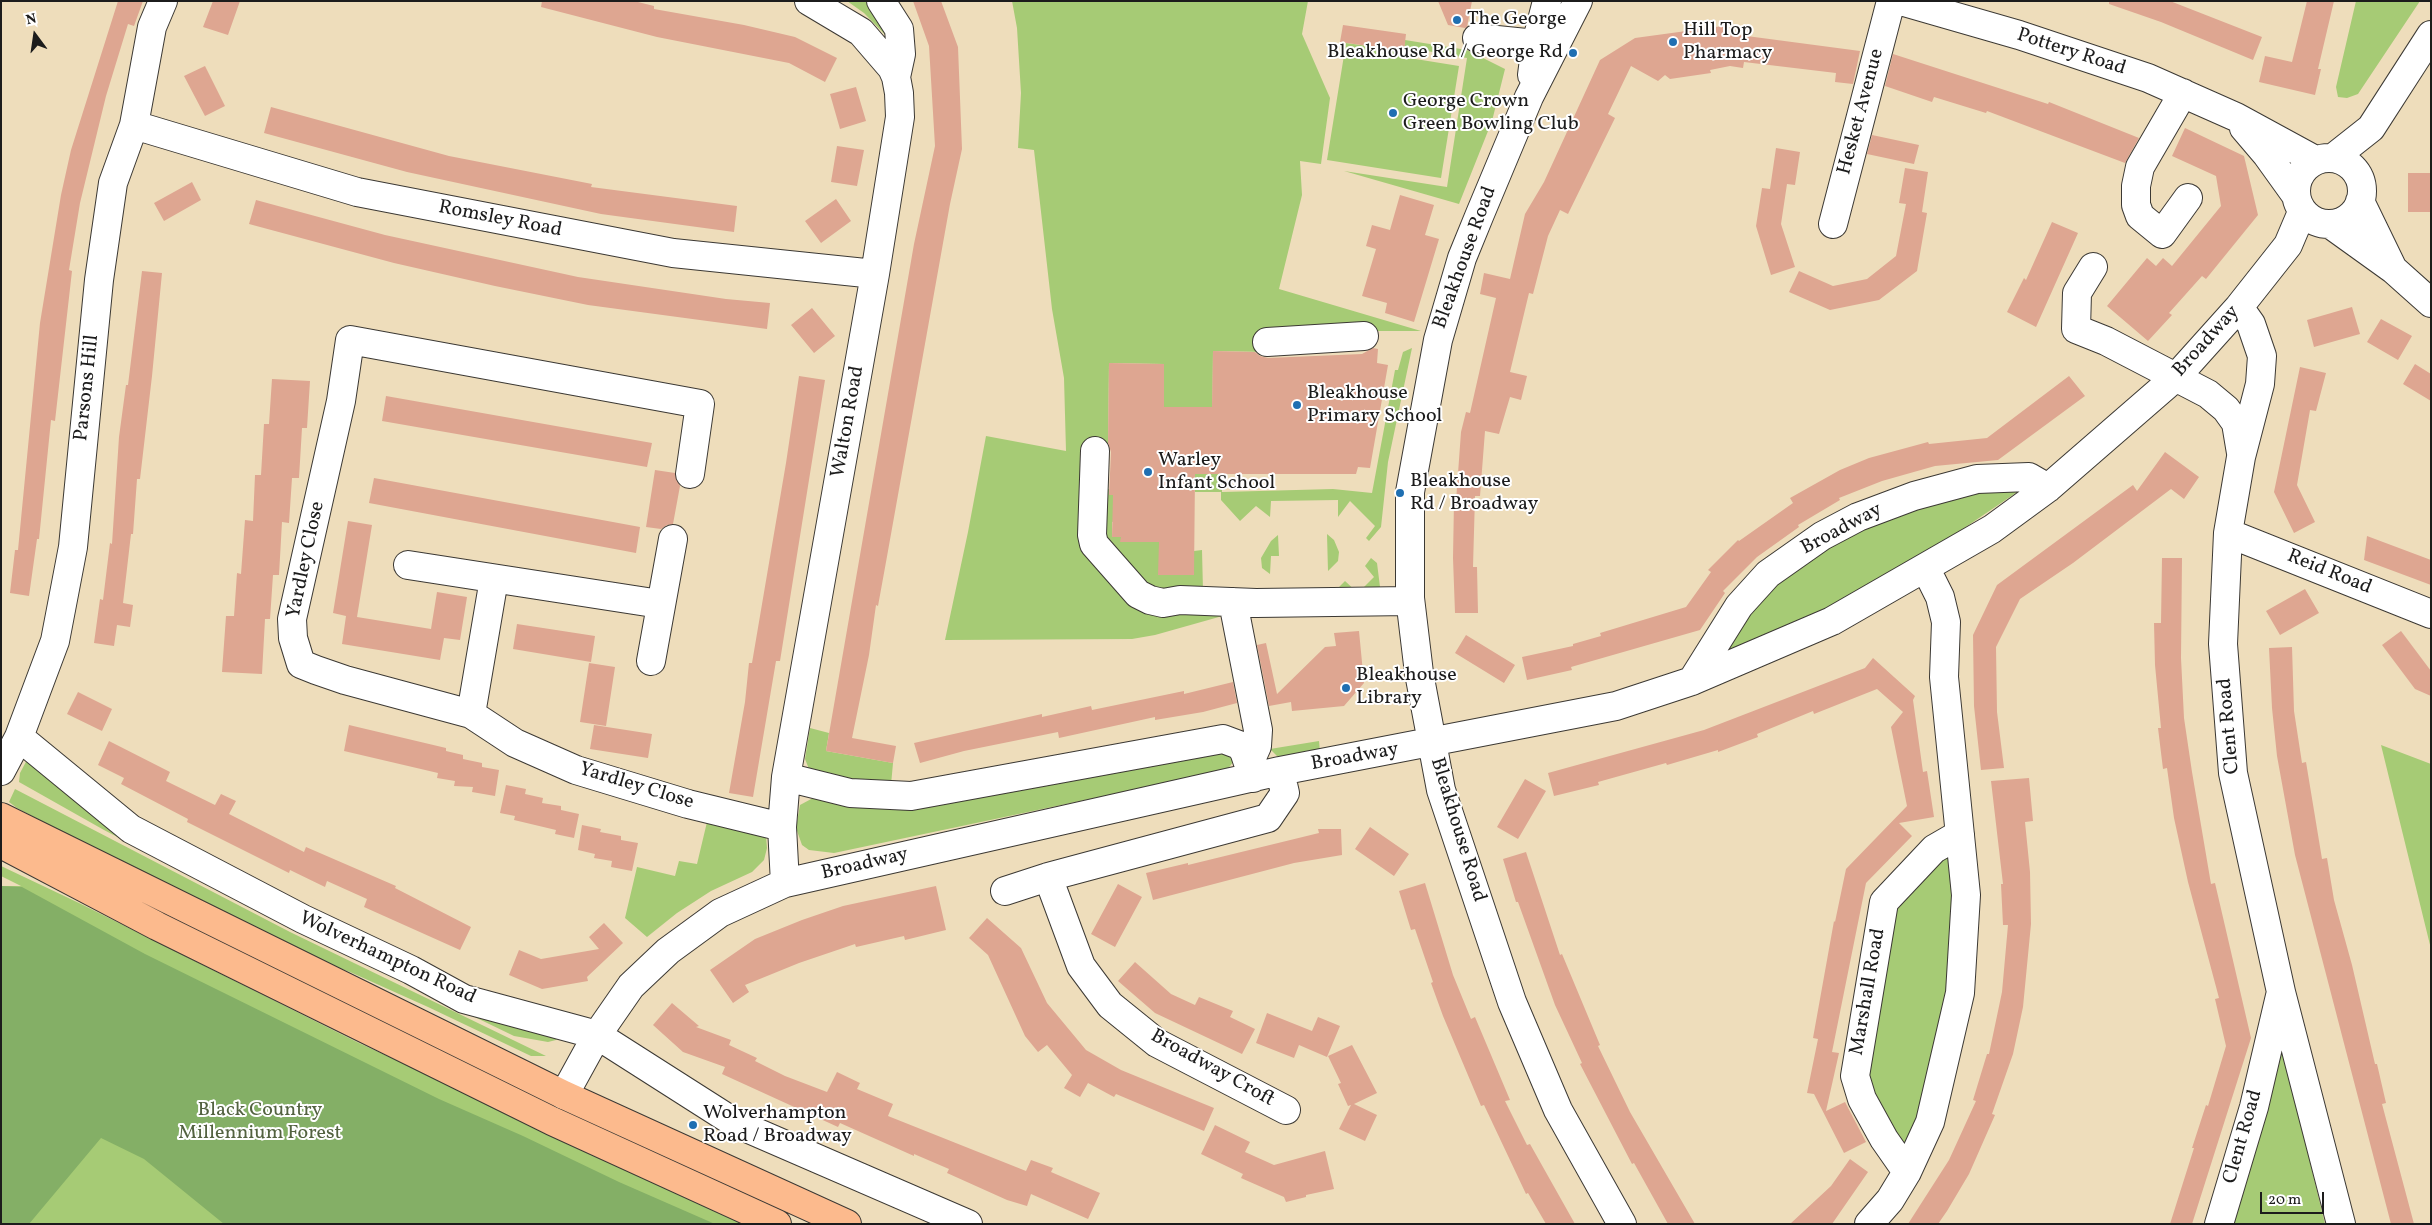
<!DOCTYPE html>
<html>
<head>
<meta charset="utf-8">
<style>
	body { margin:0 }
	#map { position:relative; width:2432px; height:1225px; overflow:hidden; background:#edb; font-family:Vollkorn,serif }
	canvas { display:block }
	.frame { position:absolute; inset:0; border:2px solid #1c1c1c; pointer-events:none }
	.north { position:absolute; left:10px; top:10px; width:50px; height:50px; -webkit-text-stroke:4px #fff; paint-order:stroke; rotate:346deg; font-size:14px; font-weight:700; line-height:20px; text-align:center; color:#1c1c1c }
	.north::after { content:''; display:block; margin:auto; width:18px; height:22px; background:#1c1c1c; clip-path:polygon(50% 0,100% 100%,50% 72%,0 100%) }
	.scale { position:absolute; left:2260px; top:1192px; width:64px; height:22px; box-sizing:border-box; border:2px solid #1c1c1c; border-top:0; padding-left:6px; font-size:15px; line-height:18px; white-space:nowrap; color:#1c1c1c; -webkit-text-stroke:4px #fff; paint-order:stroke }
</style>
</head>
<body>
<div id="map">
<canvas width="2432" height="1225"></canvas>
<div class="frame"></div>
<div class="north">N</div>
<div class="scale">20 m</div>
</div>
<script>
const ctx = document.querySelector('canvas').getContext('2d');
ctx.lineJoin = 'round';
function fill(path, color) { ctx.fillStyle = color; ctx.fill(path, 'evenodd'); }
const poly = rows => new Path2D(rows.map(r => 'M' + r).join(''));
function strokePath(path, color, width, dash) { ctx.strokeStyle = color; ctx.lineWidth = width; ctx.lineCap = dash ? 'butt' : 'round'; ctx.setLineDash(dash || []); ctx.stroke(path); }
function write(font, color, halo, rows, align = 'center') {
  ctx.font = font + ' Vollkorn,serif'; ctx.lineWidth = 4; ctx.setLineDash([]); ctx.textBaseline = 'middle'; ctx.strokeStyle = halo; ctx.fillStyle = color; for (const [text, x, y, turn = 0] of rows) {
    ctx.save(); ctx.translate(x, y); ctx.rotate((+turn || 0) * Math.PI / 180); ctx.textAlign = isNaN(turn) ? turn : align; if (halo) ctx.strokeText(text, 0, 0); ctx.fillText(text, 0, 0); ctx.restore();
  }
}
fill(poly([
	[847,1,865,1,884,20,895,45,864,13],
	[1012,1,1308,1,1302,34,1330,98,1321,164,1300,161,1302,195,1279,289,1421,331,1339,331,1266,352,1213,351,1212,443,1222,474,1222,492,1333,489,1372,493,1395,370,1398,370,1403,352,1412,348,1388,462,1381,527,1369,541,1366,538,1375,526,1350,501,1338,517,1338,500,1271,501,1270,517,1256,506,1240,521,1221,500,1221,492,1195,492,1195,407,1164,407,1164,364,1109,363,1108,446,1088,445,1086,547,1142,608,1226,615,1155,635,1132,639,945,640,968,532,986,436,1066,451,1064,378,1052,309,1034,150,1018,148,1021,93,1017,28],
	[2356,1,2420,1,2358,94,2347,98,2338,97,2336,87],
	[1405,40,1467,50,1505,69,1492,121,1459,204,1344,171,1447,187,1467,58,1404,47],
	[1346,43,1404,51,1403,57,1459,66,1441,178,1327,160],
	[2029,484,1926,554,1810,617,1718,657,1782,571,1914,498],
	[1109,489,1109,495,1118,495,1118,521,1112,522,1112,537,1121,537,1121,542,1159,542,1159,575,1194,575,1194,551,1202,550,1203,591,1237,588,1236,592,1206,597,1188,586,1159,589,1147,583,1096,535,1098,490],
	[1327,534,1334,540,1339,552,1338,561,1328,571],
	[1278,535,1279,556,1271,556,1270,574,1262,568,1261,558,1271,541],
	[1371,558,1377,563,1381,595,1267,596,1265,591,1336,590,1345,581,1358,593,1374,577,1365,566],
	[810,728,829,733,826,751,893,763,891,785,858,784,809,769,805,759],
	[1319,741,1320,752,1278,757,1270,749],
	[2381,745,2431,764,2431,949],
	[1221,749,1236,758,1227,770,834,853,809,850,802,845,796,828,800,805,813,798],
	[28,758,114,826,564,1030,556,1040,548,1042,514,1036,305,935,104,830,19,782,20,773],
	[15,789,290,932,546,1056,531,1056,428,1007,350,972,300,954,154,881,17,808,9,802],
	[707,822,766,836,767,848,764,860,752,872,711,891,677,913,647,937,625,918,637,867,675,876,679,861,697,864],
	[1949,846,1958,919,1945,1031,1916,1129,1903,1151,1865,1083,1892,902],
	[1,866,79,903,359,1043,751,1224,1,1224,1,886,21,886,1,876],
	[2282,1046,2325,1224,2226,1224]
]), '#a6cb75');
fill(poly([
	[1,886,22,887,145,954,439,1099,523,1136,619,1182,715,1224,224,1224,144,1159,101,1138,29,1224,1,1224]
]), '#84af66');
fill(poly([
	[118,1,143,1,134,26,128,24,106,96,80,203,69,270,72,271,55,421,51,420,39,539,37,539,29,596,10,593,15,550,18,550,40,323,61,195,71,150],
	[213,1,240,1,228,35,203,27],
	[542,1,634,1,654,6,654,9,744,25,795,37,837,58,825,82,789,63,657,37,541,7],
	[913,1,941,1,958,47,962,149,950,204,886,562,878,606,876,605,869,655,852,738,896,746,893,763,826,751,914,244,935,146,929,46],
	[1438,1,1472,1,1467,27,1465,28,1448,25],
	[2109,1,2170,1,2262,37,2253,60,2161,22,2109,4],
	[2307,1,2334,1,2318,69,2321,69,2315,95,2259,82,2265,56,2292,62],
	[1343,25,1406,34,1404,51,1340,42],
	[1723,26,1724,33,1860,51,1853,84,1835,82,1836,73,1744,62,1743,68,1730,66,1710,70,1711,73,1670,79,1665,75,1658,81,1631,66,1608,114,1615,118,1568,214,1560,210,1548,236,1533,294,1529,293,1510,372,1527,376,1521,400,1510,397,1499,434,1485,431,1480,496,1475,496,1473,567,1477,567,1478,613,1455,613,1453,558,1454,501,1456,501,1461,432,1466,412,1470,413,1496,298,1480,294,1484,273,1510,279,1525,214,1544,182,1600,60,1635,38],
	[1893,54,2048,104,2049,102,2139,138,2125,163,1987,111,1986,113,1934,97,1932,102,1885,86],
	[205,66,225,106,205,116,184,76],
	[856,87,866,121,840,129,830,94],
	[271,107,449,156,592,184,591,187,737,206,734,232,601,214,407,172,264,133],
	[2185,128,2244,156,2258,215,2206,279,2202,276,2169,313,2172,315,2148,341,2107,306,2147,258,2156,266,2163,258,2172,266,2221,206,2216,176,2172,156],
	[1872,135,1919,145,1914,164,1867,154],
	[837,146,864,150,857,186,831,182],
	[1776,148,1800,152,1795,185,1787,184,1781,224,1795,267,1771,275,1756,226,1762,188,1770,189],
	[1905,168,1928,172,1922,212,1927,213,1917,271,1879,300,1830,310,1789,292,1799,271,1833,286,1867,279,1896,256,1906,204,1899,203],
	[2408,173,2431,173,2431,212,2408,212],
	[192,182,201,200,164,221,154,203],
	[1400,195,1434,205,1425,235,1439,239,1414,322,1385,313,1387,303,1362,296,1376,249,1366,246,1372,225,1390,230],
	[836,199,851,221,821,243,805,221],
	[256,200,385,235,578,277,726,299,770,303,767,329,588,305,495,286,394,263,249,224],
	[2052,222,2078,233,2036,327,2007,312,2024,278,2026,280],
	[142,271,162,273,152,376,140,479,137,479,133,534,131,534,123,603,133,605,130,627,117,625,114,646,94,643,100,599,103,600,110,543,112,544,119,437,126,385,128,385],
	[2352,307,2360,334,2314,347,2307,320],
	[812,308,835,336,814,353,791,325],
	[2381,319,2412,336,2398,360,2367,342],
	[1373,348,1378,349,1377,363,1388,365,1370,468,1358,467,1356,474,1195,474,1194,575,1158,575,1159,542,1120,542,1121,537,1112,537,1113,495,1109,495,1111,452,1108,443,1109,363,1164,364,1164,407,1212,407,1213,351,1255,352,1260,356,1268,358,1362,354],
	[2415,364,2431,374,2431,401,2403,384],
	[2300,367,2326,373,2316,411,2310,410,2297,485,2315,522,2294,533,2274,492],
	[799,376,825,380,780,661,776,661,753,797,729,793,745,702,749,663,752,663,786,463],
	[2069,376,2085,396,1998,460,1935,466,1882,481,1839,498,1840,500,1798,525,1799,527,1757,557,1723,591,1725,593,1700,630,1571,667,1572,670,1527,680,1522,657,1573,646,1573,644,1601,636,1600,633,1686,607,1711,572,1708,570,1738,540,1739,541,1793,503,1790,498,1840,470,1869,458,1928,442,1929,444,1987,438],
	[272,379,310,381,307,428,302,428,299,478,292,478,289,523,282,522,279,575,273,575,270,619,265,619,262,674,222,672,226,616,234,616,237,573,241,574,245,520,253,521,255,475,261,475,264,424,269,424],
	[386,396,652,443,647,467,382,421],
	[2165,452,2199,477,2184,499,2171,489,2073,563,2020,599,1996,647,1997,712,2004,768,1981,770,1974,706,1973,635,1997,585,2133,485,2137,491],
	[655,470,675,473,680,486,673,524,667,525,661,529,646,527],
	[374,478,640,527,636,553,369,503],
	[348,521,372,525,357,617,431,629,437,592,467,597,460,640,444,638,440,660,342,644,346,616,333,613],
	[2367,536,2431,560,2431,585,2364,560],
	[2162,558,2182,558,2181,658,2184,718,2192,772,2211,884,2215,883,2251,1038,2192,1224,2170,1224,2194,1148,2192,1148,2206,1105,2208,1106,2226,1046,2215,999,2219,998,2188,882,2174,818,2167,768,2163,769,2158,728,2161,728,2155,665,2154,623,2161,623],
	[2305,589,2319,613,2280,635,2266,611],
	[517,624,595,636,591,662,513,649],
	[1359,631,1364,683,1344,706,1292,711,1291,702,1269,706,1257,645,1266,643,1277,694,1325,647,1336,646,1334,633],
	[2401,631,2431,671,2431,696,2415,689,2382,645],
	[1466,635,1515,665,1504,683,1455,653],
	[2292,647,2294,711,2302,763,2306,762,2322,859,2327,858,2334,900,2352,965,2375,1064,2377,1064,2386,1103,2382,1104,2414,1224,2391,1224,2295,855,2277,756,2272,708,2269,648],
	[1873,658,1915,696,1913,700,1923,772,1927,771,1934,817,1899,823,1912,836,1866,883,1832,1052,1839,1053,1826,1111,1845,1102,1866,1142,1844,1153,1814,1094,1807,1093,1818,1039,1813,1038,1834,921,1835,922,1846,869,1907,806,1891,727,1903,712,1877,689,1814,714,1813,711,1757,734,1758,737,1718,752,1718,750,1667,765,1666,763,1598,782,1599,785,1554,796,1548,773,1704,730,1865,668],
	[589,663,615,667,606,726,580,722],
	[1233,682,1237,703,1203,712,1155,720,1155,717,1059,738,1058,732,964,751,920,763,914,743,1042,714,1042,717,1091,706,1092,710,1184,691,1184,694],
	[78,692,112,709,102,731,67,714],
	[349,725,446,748,446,751,463,755,463,759,482,763,482,767,499,770,495,796,472,792,473,787,454,786,455,781,437,778,438,773,344,751],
	[594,725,652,734,648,758,590,749],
	[109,741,170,772,166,781,215,805,221,794,236,801,229,814,304,852,306,847,396,886,395,888,471,927,460,950,364,907,367,899,327,881,325,887,290,870,289,873,187,822,188,819,121,784,124,778,98,765],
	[2029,778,2033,821,2025,822,2030,872,2031,924,2023,1007,2013,1054,1992,1114,1995,1115,1969,1174,1947,1211,1938,1224,1908,1224,1949,1160,1976,1101,1973,1100,1987,1054,1989,1054,2002,992,2008,925,2003,925,2001,884,2003,884,1991,781],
	[1525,779,1546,791,1518,839,1497,827],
	[506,785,526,789,525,794,543,798,542,803,561,806,561,810,579,814,574,838,555,834,556,830,514,820,515,816,500,813],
	[582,825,601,829,600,832,621,836,621,840,638,843,632,871,611,867,612,861,594,858,595,854,578,850],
	[1370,827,1409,854,1394,876,1355,849],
	[1318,829,1341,829,1342,855,1294,863,1153,900,1146,873,1188,863,1188,865,1319,833],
	[1526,852,1560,955,1562,954,1600,1045,1598,1046,1630,1112,1695,1224,1668,1224,1634,1163,1632,1164,1580,1064,1582,1063,1555,1005,1518,902,1516,902,1503,859],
	[1425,883,1453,975,1471,1019,1475,1017,1510,1100,1505,1101,1527,1145,1530,1144,1575,1224,1546,1224,1528,1193,1526,1194,1484,1105,1481,1106,1443,1016,1431,983,1433,982,1415,929,1411,930,1399,891],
	[1118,884,1142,897,1115,947,1091,934],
	[936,886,946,930,905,940,904,936,856,947,855,944,799,963,745,985,749,992,733,1003,710,970,755,939,802,920,843,906],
	[987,918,1021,948,1047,1003,1086,1050,1121,1070,1214,1108,1204,1131,1116,1094,1114,1097,1088,1083,1080,1097,1064,1088,1072,1075,1047,1045,1038,1052,1025,1036,988,955,969,938],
	[604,923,623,943,587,977,588,981,542,989,509,975,519,950,541,959,599,949,589,937],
	[1135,962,1171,994,1195,1005,1199,997,1233,1011,1230,1017,1255,1029,1242,1054,1155,1013,1118,981],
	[672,1003,699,1026,696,1027,731,1040,729,1045,757,1058,755,1061,785,1076,827,1092,837,1072,860,1083,857,1089,893,1104,888,1116,1026,1171,1031,1160,1053,1168,1051,1172,1100,1193,1088,1219,1031,1194,1027,1206,1007,1200,947,1173,949,1169,914,1154,914,1156,840,1123,838,1127,722,1074,725,1067,683,1052,653,1025],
	[1267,1013,1312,1031,1318,1017,1340,1026,1327,1057,1299,1045,1294,1058,1256,1043],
	[1352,1045,1377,1093,1354,1104,1377,1115,1365,1141,1339,1129,1351,1105,1348,1106,1338,1084,1341,1083,1328,1056],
	[1215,1125,1250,1142,1245,1152,1274,1165,1325,1151,1334,1189,1306,1195,1306,1197,1286,1202,1284,1197,1241,1178,1243,1174,1201,1154],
	[1850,1159,1868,1172,1832,1224,1790,1224,1831,1186]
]), '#dea691');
const minor = poly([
	[881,1,899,29,901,54,896,77],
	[1578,1,1529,97,1480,214,1462,258,1438,340,1410,492,1410,598,1419,673,1441,790,1512,1002,1558,1110,1622,1224],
	[1901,1,2019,35,2148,78,2236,117,2315,160],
	[1477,38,1536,44],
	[1532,75,1536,44,1547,1],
	[2183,93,2140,167,2136,186,2136,205,2140,216,2162,234,2188,198],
	[134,125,357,192,673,253,875,274],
	[2244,128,2267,155,2295,194],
	'2296 191a33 33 0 1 1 66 0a33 33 0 1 1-66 0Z',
	[2333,158,2371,128,2431,35],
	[2360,201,2392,267],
	[1833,224,1891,1],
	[2330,224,2394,270,2431,303],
	[2093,267,2077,293,2076,329,2106,341,2208,394,2226,409,2236,423,2241,453],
	[2239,307,2251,324,2262,356,2260,384,2241,457,2228,533,2223,644,2233,773,2281,992,2341,1224],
	[1267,342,1364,336],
	[1095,451,1092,535,1094,544,1138,594,1150,600,1163,603,1180,600,1256,603,1410,601],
	[690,474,700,404,350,340,341,401,292,619,293,638,301,664,316,670,345,680,471,714,515,743,576,770,688,804,782,827],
	[2228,533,2431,614],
	[408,565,660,604],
	[1233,602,1258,730,1257,746,1249,764],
	[651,661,673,539],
	[1692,681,1739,606,1768,574,1822,536,1858,517,1914,496,1977,479,2029,477,2048,488],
	[471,714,494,579],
	[19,737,131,829,303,919,411,970,464,999,597,1035,735,1123,968,1224],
	[1,771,19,737,55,641,73,547,99,280,113,183,134,125,152,27,163,1],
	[786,777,850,793,911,796,1223,739,1239,745,1244,751,1253,778],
	[1048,877,1081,966,1110,1005,1157,1043,1286,1110],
	[785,883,782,827,786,777,875,274,900,117,899,93,896,77,892,68,861,32,809,1],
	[1005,891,1048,877,1268,818,1285,793,1280,771],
	[564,1095,597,1035,631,986,668,951,720,913,785,883,1280,771,1616,706,1692,681,1832,621,1992,529,2048,488,2177,376,2239,307,2288,245,2302,212],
	[1907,1172,1884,1139,1862,1099,1855,1076,1884,902,1934,849,1960,834],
	[1869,1224,1890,1200,1907,1172,1930,1122,1960,993,1966,895,1944,677,1946,622,1940,597,1926,569],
	[2219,1224,2254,1107,2280,996]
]);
const highway = poly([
	[1,817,564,1095,847,1224],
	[1,844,157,926,552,1121,777,1224]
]);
strokePath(minor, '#3c3934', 30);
strokePath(highway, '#3c3934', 30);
strokePath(minor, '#fff', 28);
strokePath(highway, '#fcba8d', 28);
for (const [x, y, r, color] of [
	[1457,20,5,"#1f6fb2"],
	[1673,42,5,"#1f6fb2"],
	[1573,53,5,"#1f6fb2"],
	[1393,113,5,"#1f6fb2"],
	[1297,405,5,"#1f6fb2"],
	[1148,472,5,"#1f6fb2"],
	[1400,493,5,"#1f6fb2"],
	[1346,688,5,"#1f6fb2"],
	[693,1125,5,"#1f6fb2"]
]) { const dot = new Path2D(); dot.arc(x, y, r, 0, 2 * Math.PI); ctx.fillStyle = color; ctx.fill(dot); strokePath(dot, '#fff', 2); }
write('20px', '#1c1c1c', '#fff', [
	["The George",1467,20],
	["Hill Top",1683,31],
	["Pharmacy",1683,54],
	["Bleakhouse Rd / George Rd",1563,53,"right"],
	["George Crown",1403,102],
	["Green Bowling Club",1403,125],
	["Bleakhouse",1307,394],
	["Primary School",1307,417],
	["Warley",1158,461],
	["Infant School",1158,484],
	["Bleakhouse",1410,482],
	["Rd / Broadway",1410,505],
	["Bleakhouse",1356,676],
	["Library",1356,699],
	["Wolverhampton",703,1114],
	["Road / Broadway",703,1137]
], 'left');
write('20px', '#1c1c1c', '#fff', [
	["Pottery Road",2071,53,18],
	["Hesket Avenue",1862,112,-75],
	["Romsley Road",500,220,11],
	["Bleakhouse Road",1466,258,-70],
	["Broadway",2207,342,-48],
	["Parsons Hill",88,388,-84],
	["Walton Road",849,422,-80],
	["Broadway",1842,530,-28],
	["Yardley Close",307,560,-78],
	["Reid Road",2329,573,22],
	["Clent Road",2230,726,-95],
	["Broadway",1355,758,-10],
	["Yardley Close",636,787,17],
	["Bleakhouse Road",1457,830,73],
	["Broadway",865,865,-13],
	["Wolverhampton Road",387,959,25],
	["Marshall Road",1869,992,-80],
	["Broadway Croft",1212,1069,29],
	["Clent Road",2244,1137,-74]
]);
write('20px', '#536240', '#fff', [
	["Black Country",260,1111],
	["Millennium Forest",260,1134]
]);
</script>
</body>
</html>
